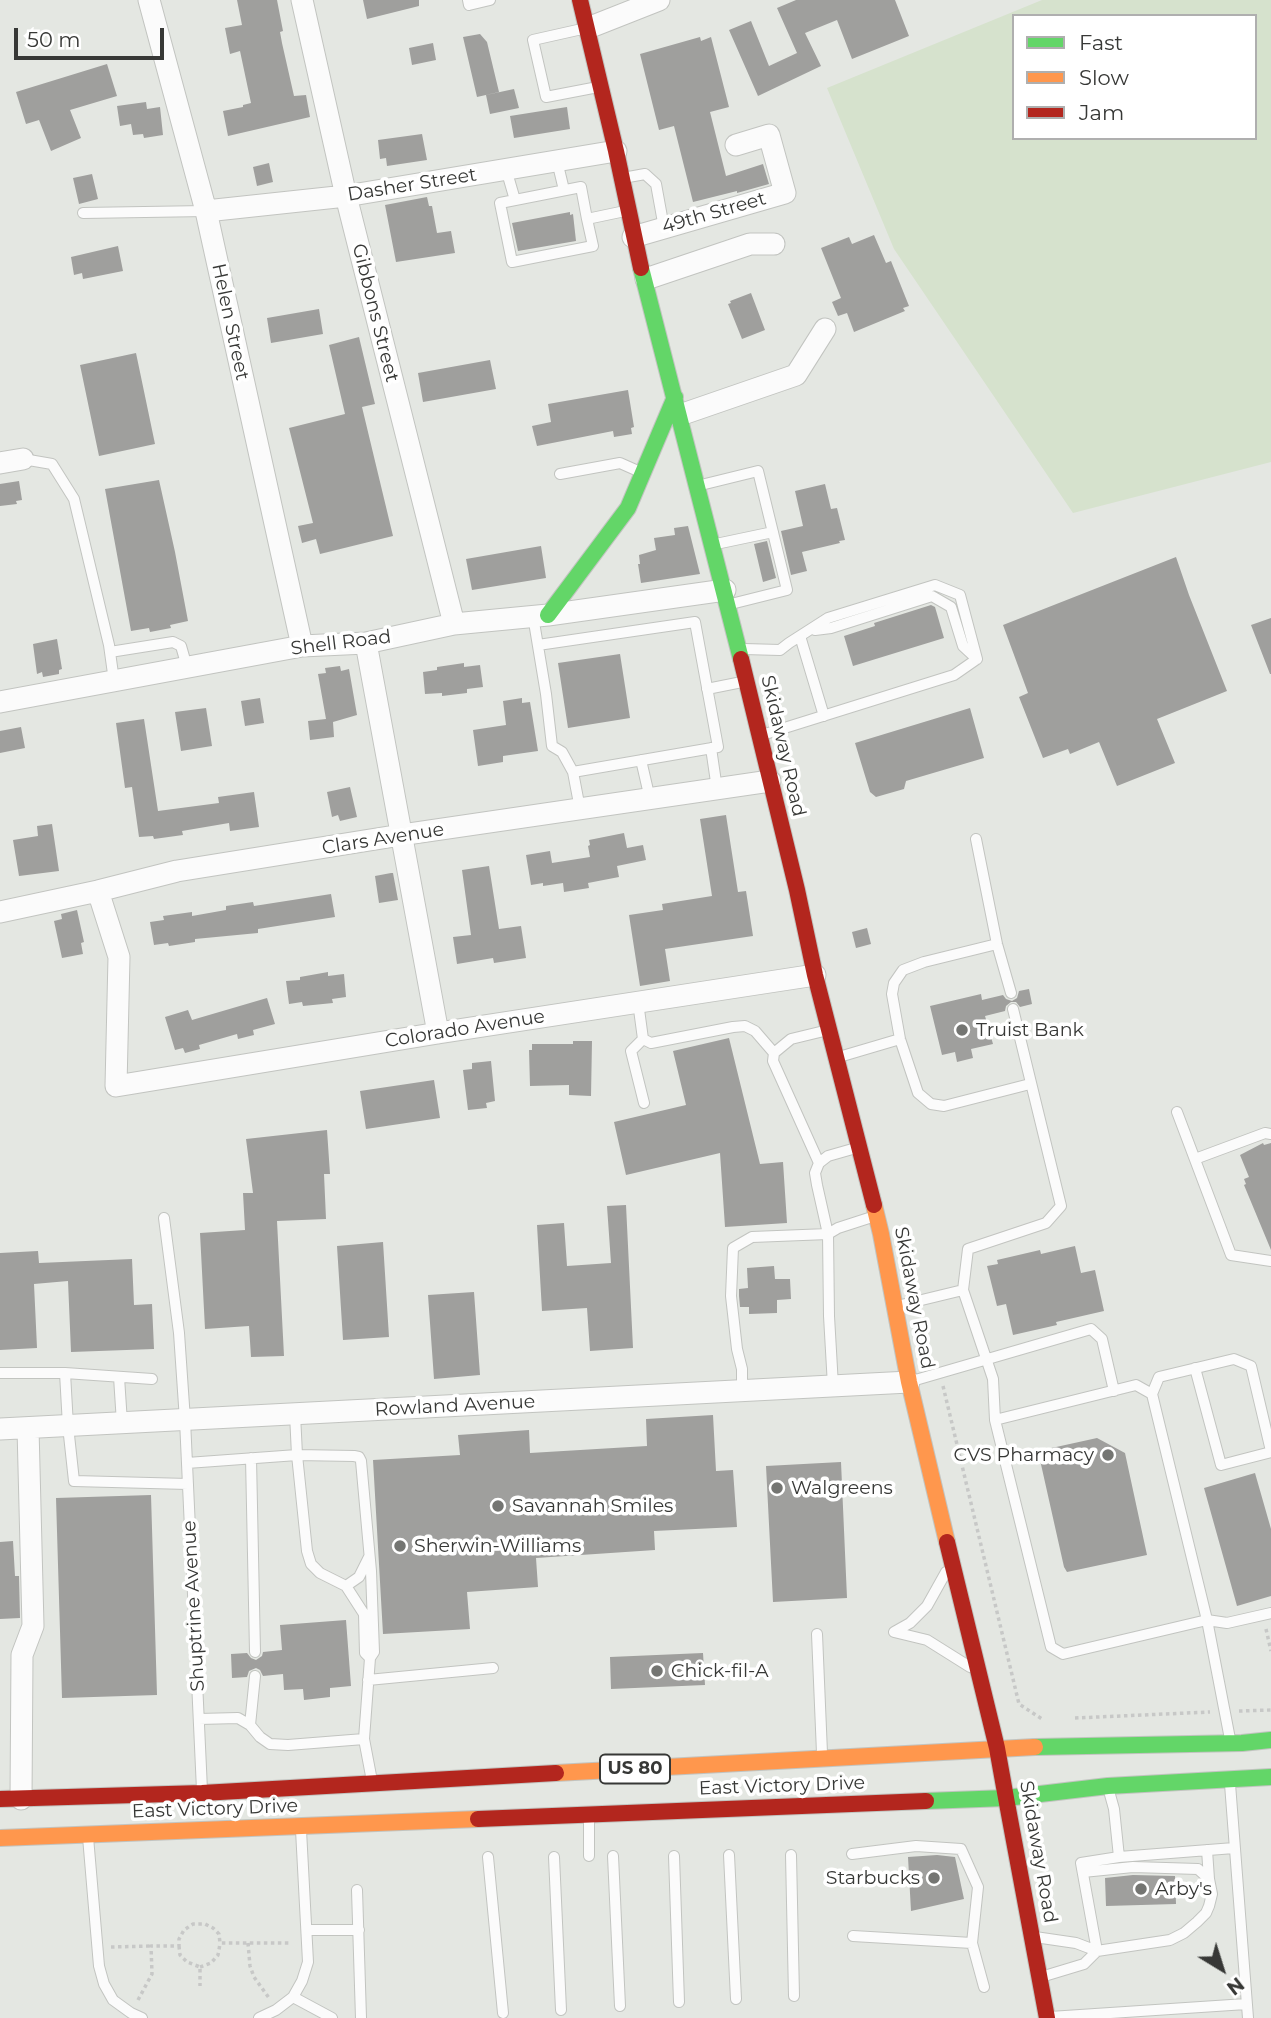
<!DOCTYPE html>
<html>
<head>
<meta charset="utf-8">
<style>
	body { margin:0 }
	#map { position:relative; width:1271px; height:2018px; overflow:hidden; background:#e4e7e2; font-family:Montserrat,sans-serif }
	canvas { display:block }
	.legend { position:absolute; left:1012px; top:14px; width:245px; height:126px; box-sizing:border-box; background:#fff; border:2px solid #afafaf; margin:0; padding:9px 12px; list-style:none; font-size:21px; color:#373836 }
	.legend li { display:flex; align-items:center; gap:14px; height:35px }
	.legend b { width:35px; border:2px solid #afafaf }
	.north { position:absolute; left:1187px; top:1934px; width:70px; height:70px; -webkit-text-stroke:5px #fff; paint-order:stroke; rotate:142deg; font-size:19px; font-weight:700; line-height:28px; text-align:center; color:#373836 }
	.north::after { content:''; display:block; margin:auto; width:24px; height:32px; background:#373836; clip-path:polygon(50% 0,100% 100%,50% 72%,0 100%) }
	.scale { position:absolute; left:14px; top:28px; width:150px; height:32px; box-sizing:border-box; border:4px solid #373836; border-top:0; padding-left:9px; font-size:21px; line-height:24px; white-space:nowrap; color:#373836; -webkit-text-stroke:5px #fff; paint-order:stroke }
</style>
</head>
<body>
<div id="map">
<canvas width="1271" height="2018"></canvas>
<ul class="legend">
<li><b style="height:9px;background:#63d668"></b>Fast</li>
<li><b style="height:9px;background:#ff974d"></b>Slow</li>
<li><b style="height:9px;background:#b3261e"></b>Jam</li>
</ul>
<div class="north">N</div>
<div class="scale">50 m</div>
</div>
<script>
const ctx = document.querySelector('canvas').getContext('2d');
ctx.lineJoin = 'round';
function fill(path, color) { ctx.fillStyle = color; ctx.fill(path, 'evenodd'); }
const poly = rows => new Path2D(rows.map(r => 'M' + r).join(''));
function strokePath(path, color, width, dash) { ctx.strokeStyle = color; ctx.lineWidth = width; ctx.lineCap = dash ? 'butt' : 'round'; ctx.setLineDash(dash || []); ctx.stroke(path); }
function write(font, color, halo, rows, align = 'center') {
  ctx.font = font + ' Montserrat,sans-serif'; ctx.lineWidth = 7; ctx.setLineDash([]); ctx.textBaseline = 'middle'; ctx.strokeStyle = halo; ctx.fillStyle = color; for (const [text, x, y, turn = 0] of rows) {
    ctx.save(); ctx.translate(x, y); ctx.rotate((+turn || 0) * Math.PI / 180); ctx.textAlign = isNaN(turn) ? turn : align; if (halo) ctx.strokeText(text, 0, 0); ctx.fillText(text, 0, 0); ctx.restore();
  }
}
fill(poly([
	[1042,0,1271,0,1271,462,1073,513,894,249,827,88],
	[1014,16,1255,16,1255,138,1014,138]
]), '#d6e2cd');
fill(poly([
	[237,0,277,0,283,31,280,32,282,43,294,96,306,95,310,117,228,136,223,111,243,107,243,105,251,103,240,51,230,54,225,28,242,25],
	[363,0,419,0,419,6,367,19],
	[796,0,895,0,909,36,852,59,837,20,805,33,821,66,758,96,729,30,751,21,769,66,797,53,777,8],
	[480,34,487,42,499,92,477,97,463,37],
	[700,37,701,41,711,37,729,107,710,112,726,176,763,164,769,184,737,193,737,191,693,202,674,126,659,130,640,54],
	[433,43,436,60,412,65,409,48],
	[107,64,117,96,70,110,81,138,51,151,39,120,26,124,16,92],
	[514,89,519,108,490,114,486,95],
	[146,102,147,109,160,107,163,135,144,138,143,134,133,135,131,124,120,126,117,106],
	[567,107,570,129,514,138,510,116],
	[422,134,427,160,387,166,386,158,380,159,378,140],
	[269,163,273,182,257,186,253,167],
	[92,174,98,199,79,204,73,178],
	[427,197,429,206,432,206,437,233,451,231,455,253,396,262,385,205],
	[570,212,570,215,573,214,576,241,518,251,512,223],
	[874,235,886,263,891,261,909,306,903,308,905,311,854,332,847,313,838,316,832,302,841,298,821,248,849,237,852,244],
	[118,246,123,271,83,279,82,273,74,275,71,257],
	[751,293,765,330,742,339,728,304,731,303,730,301],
	[319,309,323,334,271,343,267,318],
	[359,337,375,404,362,407,393,536,320,554,316,539,302,543,298,526,313,523,289,428,345,414,329,345],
	[136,353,155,444,99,456,80,365],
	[490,360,496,389,423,402,418,373],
	[628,390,634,427,631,428,632,434,614,437,613,431,537,446,532,426,551,422,548,404],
	[159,480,175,552,188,621,170,625,171,628,150,632,149,628,131,631,105,489],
	[19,481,22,500,16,501,17,504,0,506,0,484],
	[825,484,831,509,837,508,845,540,839,541,840,543,802,552,807,571,791,575,781,531,803,526,795,491],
	[688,526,700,574,641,583,638,564,640,564,639,555,656,550,654,538,675,535,674,528],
	[767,541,776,578,763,582,754,544],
	[541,546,546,578,472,590,466,559],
	[1176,557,1189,595,1227,691,1157,719,1175,763,1117,786,1099,742,1070,754,1068,749,1043,758,1019,697,1028,693,1003,625],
	[931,605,935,607,944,638,853,666,844,636,875,626,874,623],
	[1271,618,1271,674,1270,674,1251,625],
	[57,639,62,669,59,670,59,674,43,677,42,672,37,674,33,644],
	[620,654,630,718,568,728,558,663],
	[464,663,464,667,480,665,483,687,467,689,467,693,442,696,442,693,425,694,423,672,437,670,437,667],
	[340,666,341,671,349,669,357,715,333,722,334,737,310,740,308,721,326,719,318,674,326,673,325,668],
	[260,698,264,723,245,726,241,701],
	[522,698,522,703,530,702,538,751,503,756,503,762,478,766,473,730,506,725,503,701],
	[206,708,212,746,181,751,175,712],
	[970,708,984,758,906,781,904,789,876,797,870,792,855,743],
	[144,719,158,811,219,803,218,797,254,792,259,827,230,831,229,823,182,831,183,835,154,839,153,836,139,837,132,787,125,788,116,723],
	[21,727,25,748,0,753,0,731],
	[350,787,357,817,340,821,338,815,332,817,327,792],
	[726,815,738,892,746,891,753,936,665,949,670,981,640,986,629,915,663,910,662,904,712,896,700,819],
	[52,824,59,871,19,876,13,840,38,836,37,826],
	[624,833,627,848,643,845,646,860,617,866,619,877,588,883,589,888,564,892,563,883,543,886,543,883,531,885,526,855,550,851,552,863,590,857,588,846,590,845,589,840],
	[489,866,499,929,521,926,526,958,494,963,493,958,457,964,453,937,471,935,462,870],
	[391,873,393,873,398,900,379,903,375,876],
	[331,894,335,917,258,929,258,933,195,939,195,942,169,946,168,943,154,945,150,922,164,920,163,916,192,912,192,916,226,910,226,906,253,902,254,906],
	[77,910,84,942,81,943,83,954,62,958,54,921,62,919,61,914],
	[867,928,871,944,856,948,852,932],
	[328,972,328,976,344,974,346,997,332,999,333,1003,303,1006,302,1002,289,1004,286,981,300,980,300,977],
	[1029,989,1032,1004,1020,1007,1016,1002,1011,1002,1006,1006,1005,1011,985,1016,993,1044,971,1049,973,1058,957,1062,955,1052,942,1055,930,1006,981,994,982,1000,1003,995,1006,999,1012,1001,1017,998,1019,991],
	[267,998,275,1024,253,1030,254,1035,238,1039,237,1034,199,1045,200,1049,185,1053,183,1048,175,1050,165,1017,188,1010,192,1020],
	[729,1038,760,1164,783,1162,787,1223,725,1227,720,1153,626,1175,614,1122,686,1105,673,1051],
	[573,1041,592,1041,591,1096,569,1095,569,1085,530,1086,529,1050,532,1050,532,1044,573,1044],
	[491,1061,495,1101,486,1103,487,1108,468,1110,463,1070,472,1069,472,1063],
	[434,1080,440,1118,366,1129,360,1091],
	[327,1130,330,1174,324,1174,326,1219,277,1221,284,1356,251,1357,249,1326,205,1329,200,1233,245,1230,243,1193,253,1193,246,1139],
	[1263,1143,1264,1145,1271,1143,1271,1250,1244,1185,1246,1184,1244,1179,1249,1177,1240,1155],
	[626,1205,633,1348,590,1351,587,1308,542,1311,537,1225,564,1223,567,1266,611,1263,607,1206],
	[383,1242,389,1337,343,1340,337,1246],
	[1075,1246,1081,1273,1095,1270,1104,1311,1056,1322,1057,1325,1013,1335,1006,1304,997,1306,987,1266,998,1264,997,1260,1040,1250,1041,1254],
	[38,1251,39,1263,132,1259,134,1305,152,1304,154,1349,71,1352,68,1281,34,1284,37,1348,0,1350,0,1253],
	[774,1266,775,1279,790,1279,791,1299,777,1300,777,1313,749,1314,749,1307,740,1307,739,1296,739,1289,748,1288,747,1268],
	[474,1292,480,1375,434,1379,428,1295],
	[713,1415,716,1471,733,1470,737,1527,654,1531,655,1550,536,1558,538,1587,467,1592,470,1629,383,1634,373,1460,460,1455,458,1435,529,1430,530,1453,647,1446,646,1419],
	[1097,1438,1125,1453,1147,1555,1067,1572,1064,1567,1038,1451],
	[841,1462,847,1598,773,1602,766,1466],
	[1255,1473,1271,1529,1271,1596,1237,1606,1204,1488],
	[151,1495,157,1695,62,1698,56,1498],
	[13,1541,15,1576,19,1576,20,1618,0,1619,0,1542],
	[346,1620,351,1686,330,1688,330,1697,304,1700,303,1689,284,1690,283,1674,263,1676,260,1670,256,1668,249,1671,247,1677,232,1678,231,1654,247,1653,251,1658,256,1660,262,1656,263,1652,282,1650,280,1625],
	[703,1653,705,1685,611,1689,610,1657],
	[937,1855,955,1857,964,1899,911,1911,908,1857],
	[1133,1875,1175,1876,1176,1904,1106,1906,1105,1878]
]), '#9f9f9d');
const lane = poly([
	[468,0,469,5,490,0],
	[582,29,533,40,546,97,598,87],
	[557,161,564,190],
	[506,169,515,200],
	[623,178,645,174,656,184,664,228],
	[83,213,206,211],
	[587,219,593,246,512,262,500,203,581,187,587,219,625,211],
	[23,459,52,464,74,499,109,645,114,681],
	[560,474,620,463,638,471],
	[701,485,758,471,787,590,731,604],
	[716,544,773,532],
	[533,616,546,694,552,746,562,752,573,772,718,747,695,622,538,645],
	[815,630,831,628,932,596,951,607,963,646,977,659],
	[800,636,824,716],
	[744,649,780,650,789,643,828,618,935,585,960,595,977,659],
	[110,652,173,642,181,646,187,667],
	[707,689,742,682],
	[762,735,954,675,977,659],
	[711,748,717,789],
	[641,760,650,799],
	[573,772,580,809],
	[976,839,997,944,1011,993],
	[997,944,924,962,903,970,894,983,892,994,900,1039,918,1093,931,1104,944,1106,1030,1084],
	[638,1002,643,1039],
	[1013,1009,1061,1206,1046,1223,968,1249,963,1290,993,1379,995,1420,1051,1647,1063,1654,1207,1620,1230,1739],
	[643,1039,651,1043,733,1027,745,1026,755,1031,774,1053],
	[643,1039,631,1051,644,1103],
	[839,1057,900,1039],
	[1177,1112,1231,1255,1271,1261],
	[1195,1159,1265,1133,1271,1134],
	[819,1163,773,1061,774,1053,791,1039,824,1031],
	[164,1218,179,1333,185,1420,202,1790],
	[897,1306,963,1290],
	[1195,1368,1221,1465,1271,1452],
	[0,1373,65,1373,68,1426,74,1481,188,1484],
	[65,1373,152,1379],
	[119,1377,122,1423],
	[912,1381,1091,1329,1102,1339,1114,1391],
	[833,1386,829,1316,828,1234,838,1228,872,1217],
	[742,1391,742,1369,737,1349,731,1296,733,1248,752,1237,828,1234,817,1185,815,1173,819,1163,828,1156,856,1148],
	[1152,1394,1159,1377,1234,1359,1251,1366,1271,1451],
	[295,1414,297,1455,354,1456,359,1457,361,1461,371,1571,374,1652,370,1658,364,1739,372,1781],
	[995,1420,1136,1385,1152,1394,1207,1620,1227,1623,1271,1613],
	[251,1458,255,1652],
	[187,1463,297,1455,307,1551,311,1564,320,1573,346,1586,359,1577,369,1557],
	[946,1572,927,1606,910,1623,894,1632,927,1640,970,1667],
	[346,1586,364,1614,365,1653,370,1658],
	[817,1634,822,1753],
	[368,1680,493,1668],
	[199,1719,238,1718,250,1725,260,1737,270,1744,288,1745,364,1739],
	[250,1725,255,1676],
	[1230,1784,1248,2018],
	[1109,1791,1114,1809,1119,1857,1234,1848],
	[88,1837,99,1966,104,1984,113,2000,131,2013,142,2018],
	[1207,1850,1209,1879],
	[852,1854,916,1846,961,1849,978,1887,972,1943],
	[729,1855,736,1999],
	[791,1855,794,1996],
	[589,1856,589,1817],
	[613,1856,620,2006],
	[674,1856,679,2002],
	[488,1857,503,2013],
	[554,1857,561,2010],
	[357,1890,361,2018],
	[307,1930,359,1930],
	[853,1936,972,1943,984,1987],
	[1035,1937,1076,1943,1097,1951,1170,1940,1184,1933,1197,1922,1206,1913,1209,1906,1212,1894,1209,1879,1198,1869,1133,1867,1083,1872],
	[1097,1951,1081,1863,1119,1857],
	[1041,1977,1084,1964,1097,1951],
	[293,1997,332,2018],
	[1050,2017,1246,2004],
	[259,2018,276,2010,293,1997,302,1981,308,1962,301,1830]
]);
const street = poly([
	[149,0,206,211,302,646],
	[302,0,346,196,454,624],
	[588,28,659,0],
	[206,211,346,196,616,151],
	[633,237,785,193,769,135,736,145],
	[646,279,750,244,774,244],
	[680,415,796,375,825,329],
	[0,463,23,459],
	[366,643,438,1033],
	[0,702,302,646,366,643,454,624,548,615,725,590],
	[98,891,119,957,116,1086,438,1033,815,975],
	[0,912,98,891,177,871,401,835,770,781],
	[0,1429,909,1382],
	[21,1799,22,1655,33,1626,28,1428]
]);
const fast = poly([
	[641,268,741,659],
	[548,615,628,508,675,397],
	[1035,1747,1242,1743,1271,1740],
	[926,1801,1006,1798,1108,1786,1271,1777]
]);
const slow = poly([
	[874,1205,881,1234,909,1382,947,1542],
	[556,1773,1035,1747],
	[0,1838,478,1819]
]);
const jam = poly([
	[580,0,616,151,641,268],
	[741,659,797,890,815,975,874,1205],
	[947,1542,997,1748,1006,1798],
	[1006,1798,1047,2018],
	[0,1799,202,1793,556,1773],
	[478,1819,926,1801]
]);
strokePath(lane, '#c2c4c0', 12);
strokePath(street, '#c2c4c0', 23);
strokePath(fast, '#c2c4c0', 18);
strokePath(slow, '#c2c4c0', 18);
strokePath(jam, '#c2c4c0', 18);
strokePath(poly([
	[943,1386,1019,1704,1042,1719],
	[1266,1629,1271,1651],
	[1239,1711,1271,1710],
	[1075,1718,1210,1712],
	[248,1943,250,1966,254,1977,269,1998],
	[179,1946,180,1955,187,1962,200,1967,200,1986],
	[111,1947,151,1946],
	[200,1967,211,1963,218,1955,220,1944],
	[138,2000,152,1974,151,1946,179,1946,179,1939,184,1930,193,1924,205,1924,213,1928,219,1934,220,1943,291,1943]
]), '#c7c8c7', 3.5, [3.5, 3.5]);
strokePath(lane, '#fbfbfb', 10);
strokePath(street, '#fbfbfb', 21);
strokePath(fast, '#63d668', 16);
strokePath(slow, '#ff974d', 16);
strokePath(jam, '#b3261e', 16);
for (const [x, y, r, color] of [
	[962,1030,7,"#747572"],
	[1108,1455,7,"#747572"],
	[777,1488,7,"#747572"],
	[498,1506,7,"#747572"],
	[400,1546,7,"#747572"],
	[657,1671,7,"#747572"],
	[934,1878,7,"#747572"],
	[1141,1889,7,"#747572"]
]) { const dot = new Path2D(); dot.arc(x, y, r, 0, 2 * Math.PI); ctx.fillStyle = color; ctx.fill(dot); strokePath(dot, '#fff', 2.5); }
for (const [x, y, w] of [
	[635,1769,70]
]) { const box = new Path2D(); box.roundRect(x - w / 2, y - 14.5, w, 29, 5); ctx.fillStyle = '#fff'; ctx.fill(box); strokePath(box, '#373836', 2); }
write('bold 18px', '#373836', null, [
	["US 80",635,1769]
]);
write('19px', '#373836', '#fff', [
	["Dasher Street",412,185,-9],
	["49th Street",714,213,-16],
	["Gibbons Street",375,313,76],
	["Helen Street",230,322,78],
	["Shell Road",341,643,-7],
	["Skidaway Road",783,746,77],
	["Clars Avenue",383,839,-9],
	["Colorado Avenue",465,1029,-9],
	["Skidaway Road",914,1298,79],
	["Rowland Avenue",455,1406,-3],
	["Shuptrine Avenue",194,1606,-93],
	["East Victory Drive",782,1786,-2],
	["East Victory Drive",215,1809,-2],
	["Skidaway Road",1038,1852,80]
]);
write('19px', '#373836', '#fff', [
	["Truist Bank",976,1030],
	["CVS Pharmacy",1094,1455,"right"],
	["Walgreens",791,1488],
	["Savannah Smiles",512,1506],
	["Sherwin-Williams",414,1546],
	["Chick-fil-A",671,1671],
	["Starbucks",920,1878,"right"],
	["Arby's",1155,1889]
], 'left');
</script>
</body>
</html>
